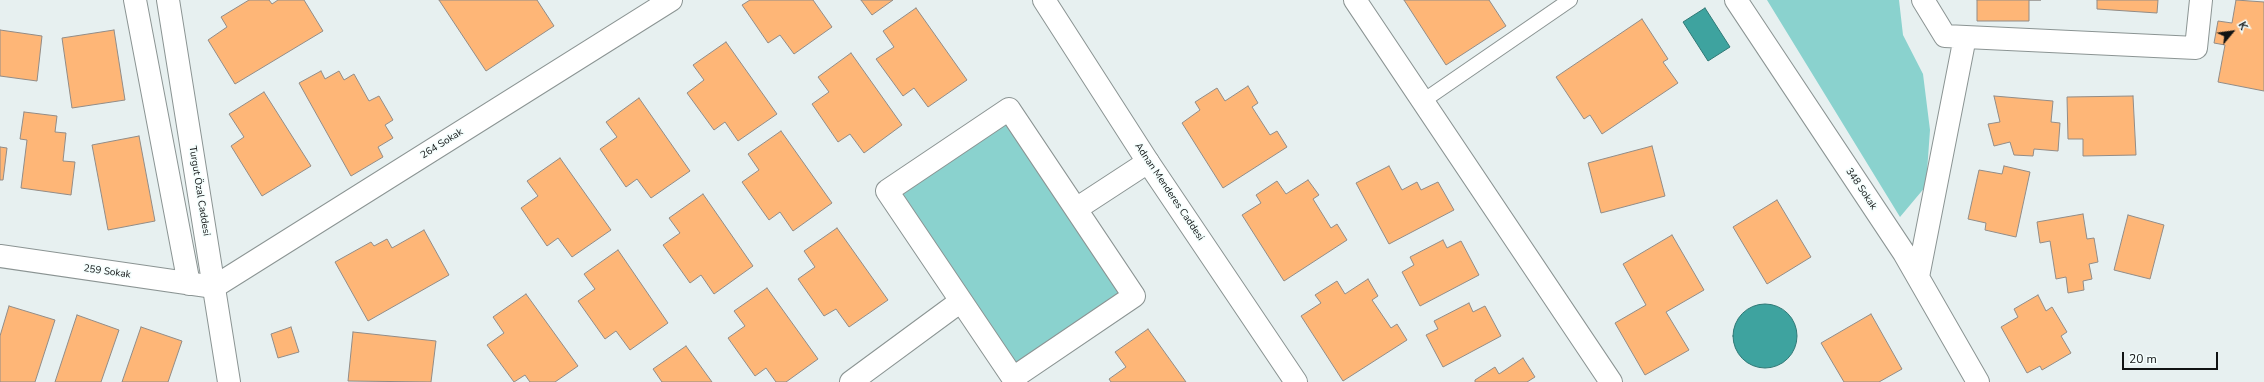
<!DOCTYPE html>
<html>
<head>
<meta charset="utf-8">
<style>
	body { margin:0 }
	#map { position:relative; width:2264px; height:382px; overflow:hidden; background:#e7f0f0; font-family:"Nunito Sans",sans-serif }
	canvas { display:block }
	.north { position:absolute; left:2212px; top:12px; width:40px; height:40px; -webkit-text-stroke:3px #f4fefd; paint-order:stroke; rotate:61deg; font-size:11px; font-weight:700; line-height:16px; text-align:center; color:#101313 }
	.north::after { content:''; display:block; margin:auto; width:14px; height:18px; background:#101313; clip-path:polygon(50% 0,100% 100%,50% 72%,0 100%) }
	.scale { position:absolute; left:2122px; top:352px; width:96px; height:18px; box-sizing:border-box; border:2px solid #101313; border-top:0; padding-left:5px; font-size:12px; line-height:14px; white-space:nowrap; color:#101313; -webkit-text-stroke:3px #f4fefd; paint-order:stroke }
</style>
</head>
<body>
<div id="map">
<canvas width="2264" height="382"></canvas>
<div class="north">K</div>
<div class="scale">20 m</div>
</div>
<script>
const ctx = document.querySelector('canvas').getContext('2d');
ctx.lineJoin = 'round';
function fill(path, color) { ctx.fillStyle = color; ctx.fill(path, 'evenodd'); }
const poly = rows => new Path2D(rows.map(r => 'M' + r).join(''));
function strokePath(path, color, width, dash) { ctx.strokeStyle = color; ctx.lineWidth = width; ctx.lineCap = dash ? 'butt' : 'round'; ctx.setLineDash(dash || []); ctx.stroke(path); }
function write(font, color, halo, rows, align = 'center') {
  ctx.font = font + ' "Nunito Sans",sans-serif'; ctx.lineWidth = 3; ctx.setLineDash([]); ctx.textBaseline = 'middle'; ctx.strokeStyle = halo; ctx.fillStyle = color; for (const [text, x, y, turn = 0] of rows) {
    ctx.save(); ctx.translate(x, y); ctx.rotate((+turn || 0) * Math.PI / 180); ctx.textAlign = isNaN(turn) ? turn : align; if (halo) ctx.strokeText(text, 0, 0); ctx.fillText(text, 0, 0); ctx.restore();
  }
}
fill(poly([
	[1767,0,1899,0,1903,35,1923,74,1930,130,1926,186,1900,217],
	[1006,119,1127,296,1015,373,894,195]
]), '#8ad2ce');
const water = poly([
	[1705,8,1730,47,1708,61,1683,22,1705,8],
	'1733 336a32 32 0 1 1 64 0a32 32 0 1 1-64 0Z'
]);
fill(water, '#3ea39f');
strokePath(water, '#307875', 1);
const building = poly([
	[249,0,269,0,272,4,278,0,304,0,323,31,235,84,208,40,227,27,221,17,249,0],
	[439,0,537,0,554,26,486,71,439,0],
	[750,0,813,0,832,27,794,54,780,35,768,43,742,5,750,0],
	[861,0,893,0,872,15,861,0],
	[1404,0,1489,0,1506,26,1446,65,1404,0],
	[1977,0,2041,0,2029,0,2029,21,1977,21,1977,0],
	[2097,0,2158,0,2157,13,2097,9,2097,0],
	[2236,0,2264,2,2264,91,2218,82,2225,45,2214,43,2218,21,2232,23,2236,0],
	[916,8,967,80,928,107,914,88,903,96,876,59,894,47,883,31,916,8],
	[1642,19,1668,59,1663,62,1678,83,1602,134,1590,115,1584,119,1556,77,1642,19],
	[0,30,42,36,37,81,0,76,0,30],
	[114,30,125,100,72,108,62,38,114,30],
	[726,42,777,114,738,141,725,122,714,130,687,93,704,80,693,65,726,42],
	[851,53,902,125,864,153,850,134,838,142,812,104,829,92,818,77,851,53],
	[321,71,325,79,339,71,344,80,354,74,369,101,379,96,393,120,385,125,393,138,378,147,383,157,351,176,299,83,321,71],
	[1248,86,1258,103,1252,107,1270,135,1277,131,1287,147,1223,188,1182,123,1200,110,1195,102,1217,88,1225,101,1248,86],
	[264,92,311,166,262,196,231,146,244,137,229,114,264,92],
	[1994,96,2053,101,2051,122,2060,123,2058,151,2034,149,2033,156,2014,155,2010,142,1994,146,1988,124,2000,122,1994,96],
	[2133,96,2136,155,2083,156,2083,139,2068,139,2067,97,2133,96],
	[639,98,690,171,651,198,637,179,626,187,600,149,617,137,606,122,639,98],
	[24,112,57,116,55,132,66,133,63,161,75,162,71,195,21,188,27,140,20,139,24,112],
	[781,131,832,203,793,231,780,212,769,220,742,182,759,170,748,154,781,131],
	[139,136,155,221,108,230,92,145,139,136],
	[1652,146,1665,196,1601,213,1588,163,1652,146],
	[0,147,7,148,3,180,0,180,0,147],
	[560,158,611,230,572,257,558,238,547,246,521,208,538,196,527,181,560,158],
	[1389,166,1402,190,1417,182,1421,190,1438,182,1454,210,1389,244,1356,183,1389,166],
	[2004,166,2030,172,2016,237,1985,230,1986,223,1968,219,1979,170,2002,174,2004,166],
	[1308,180,1319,195,1313,199,1331,228,1337,224,1347,240,1284,281,1242,215,1261,203,1256,195,1277,181,1286,194,1308,180],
	[703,194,753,266,714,294,701,275,690,283,663,245,680,233,669,218,703,194],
	[1777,200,1811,257,1767,284,1733,227,1777,200],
	[2083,214,2087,239,2094,238,2098,262,2089,264,2092,279,2083,281,2084,290,2068,293,2066,277,2056,279,2050,241,2040,243,2037,222,2083,214],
	[2128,215,2164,225,2150,279,2114,270,2128,215],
	[837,228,888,300,849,327,836,309,824,316,798,279,815,267,804,251,837,228],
	[424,230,449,275,368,321,335,262,371,242,374,246,387,239,392,248,424,230],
	[1672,235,1704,290,1666,312,1689,350,1645,375,1615,323,1646,305,1623,264,1672,235],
	[1443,240,1447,248,1461,241,1479,275,1420,306,1402,272,1414,265,1410,257,1443,240],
	[618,250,668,323,630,350,616,331,605,339,578,301,595,289,584,274,618,250],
	[1368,279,1378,296,1372,300,1391,328,1397,324,1407,340,1343,381,1301,316,1321,303,1315,295,1337,281,1345,294,1368,279],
	[767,288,818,359,786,382,776,382,766,368,755,376,728,338,745,326,734,311,767,288],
	[526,294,578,366,555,382,530,382,525,375,514,382,487,345,504,333,493,317,526,294],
	[2038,295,2046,311,2052,307,2067,332,2061,336,2071,353,2042,370,2040,366,2027,373,2001,327,2018,317,2014,309,2038,295],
	[1469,303,1473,312,1485,306,1501,336,1443,367,1426,335,1438,329,1434,321,1469,303],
	[9,306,55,320,35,382,0,382,0,336,9,306],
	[1871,314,1902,369,1879,382,1844,382,1821,343,1871,314],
	[77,315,119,330,101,382,55,382,77,315],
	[141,327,182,341,168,382,122,382,141,327],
	[291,327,299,352,278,358,271,334,291,327],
	[1148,329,1186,382,1111,382,1109,379,1126,367,1115,352,1148,329],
	[353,332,436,341,431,382,348,381,353,332],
	[686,346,712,382,662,382,653,369,686,346],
	[1523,358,1535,377,1527,382,1475,382,1475,380,1495,367,1499,374,1523,358]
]);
fill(building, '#feb677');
strokePath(building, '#928c87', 1);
const lane = poly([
	[1423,101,1570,0]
]);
const street = poly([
	[135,0,189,284],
	[1355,0,1611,382],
	[1736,0,1904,253,1978,382],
	[1923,0,1945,36,2196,48,2201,0],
	[1009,109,1134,296,1013,378,887,191,1009,109],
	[1076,209,1148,162],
	[0,256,214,287,671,0],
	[1918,277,1965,37],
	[851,382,961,301]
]);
const secondary = poly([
	[168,0,229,382],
	[1044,0,1148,162,1296,382]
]);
strokePath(lane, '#8b9493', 16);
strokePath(street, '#8b9493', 24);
strokePath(secondary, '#8b9493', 24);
strokePath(lane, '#fff', 14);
strokePath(street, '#fff', 22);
strokePath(secondary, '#fff', 22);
write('10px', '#101313', '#f4fefd', [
	["264 Sokak",442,144,-32],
	["348 Sokak",1861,189,56],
	["Turgut Özal Caddesi",199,191,81],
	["Adnan Menderes Caddesi",1169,192,56],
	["259 Sokak",107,272,8]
]);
</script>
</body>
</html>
